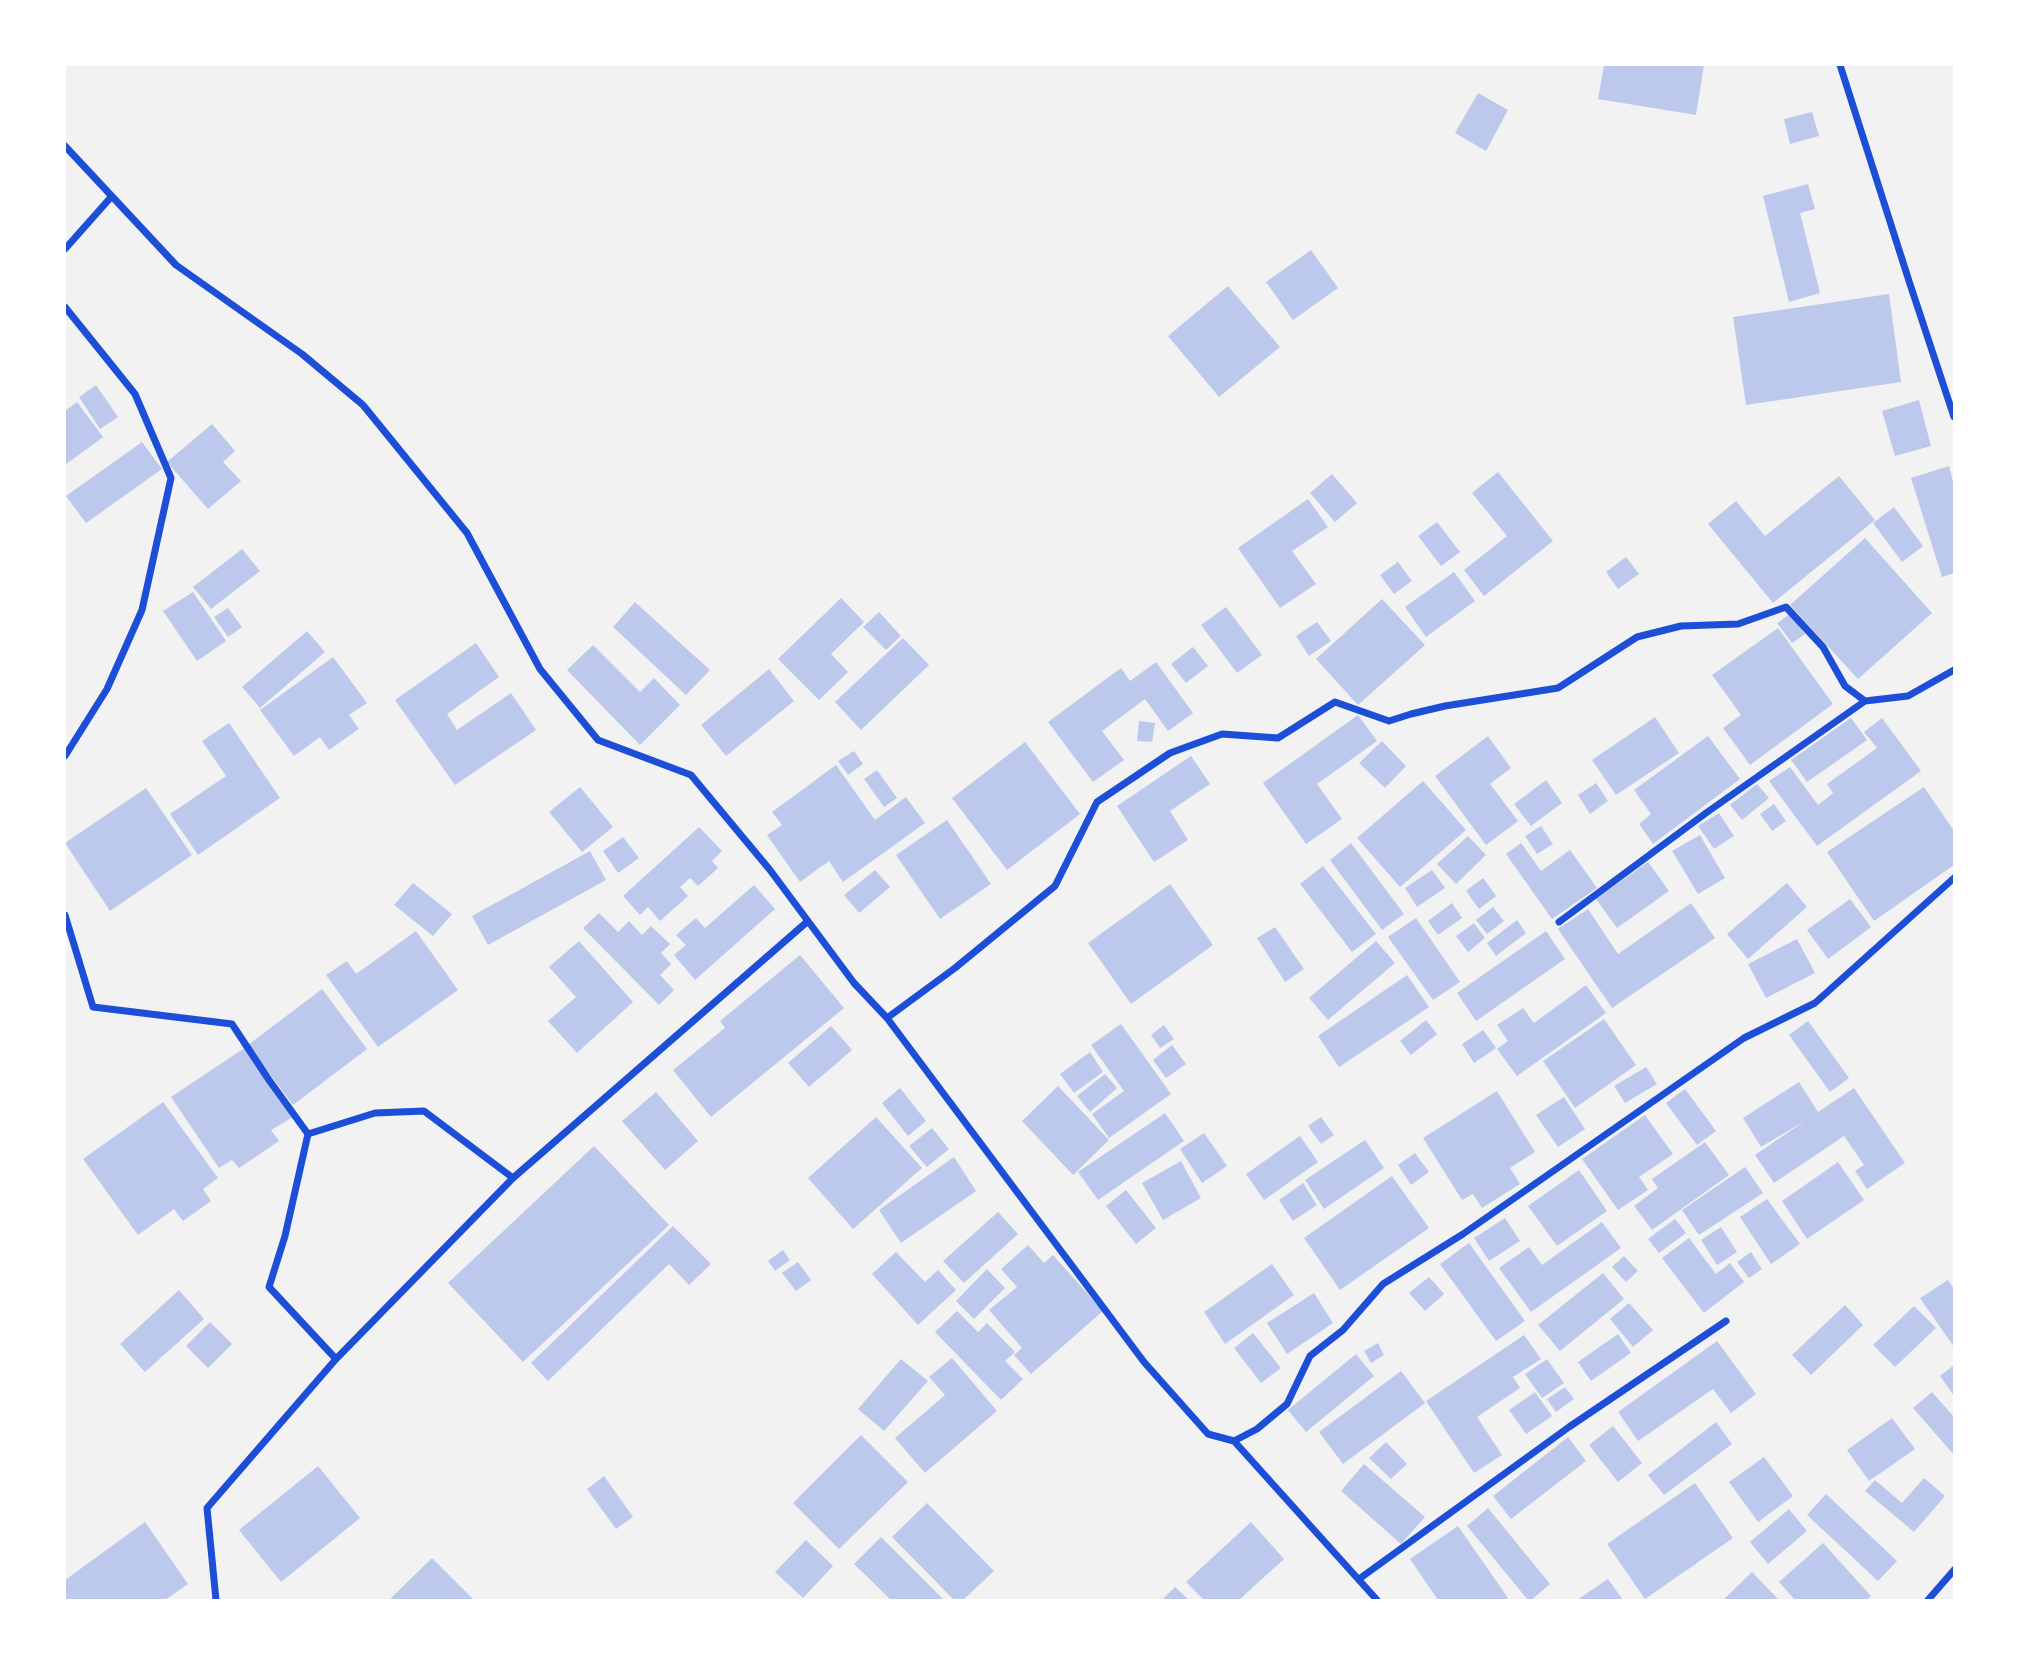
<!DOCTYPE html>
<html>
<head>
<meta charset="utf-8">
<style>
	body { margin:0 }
	#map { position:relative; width:2019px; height:1665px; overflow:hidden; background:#f2f2f2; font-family:Karla,sans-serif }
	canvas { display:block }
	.frame { position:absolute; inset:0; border:66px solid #fff; pointer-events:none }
</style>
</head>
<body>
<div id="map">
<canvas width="2019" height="1665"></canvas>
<div class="frame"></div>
</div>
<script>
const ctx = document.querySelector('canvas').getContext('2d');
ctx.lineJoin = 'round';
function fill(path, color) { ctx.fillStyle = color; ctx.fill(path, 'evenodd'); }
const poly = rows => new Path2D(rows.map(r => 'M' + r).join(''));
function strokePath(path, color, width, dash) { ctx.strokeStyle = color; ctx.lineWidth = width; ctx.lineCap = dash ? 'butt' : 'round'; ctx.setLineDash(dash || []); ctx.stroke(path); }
fill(poly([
	[1604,65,1704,65,1696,115,1598,99],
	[1478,93,1508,110,1486,151,1455,133],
	[1812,112,1819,136,1790,144,1784,119],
	[1808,184,1815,209,1800,213,1820,293,1789,302,1763,196],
	[1311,250,1338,288,1293,320,1266,282],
	[1228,286,1280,347,1219,397,1168,336],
	[1889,294,1901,382,1746,405,1733,317],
	[96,385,118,417,100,429,79,397],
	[1919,400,1931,446,1895,456,1882,411],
	[77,402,103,437,65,465,65,411],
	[212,424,235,451,223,462,241,481,208,509,167,462],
	[142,442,162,469,86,523,66,496],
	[1949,466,1954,486,1954,573,1942,577,1911,478],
	[1498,472,1553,541,1484,596,1464,570,1507,536,1472,493],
	[1332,474,1357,503,1335,522,1310,493],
	[1839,476,1875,520,1773,603,1708,524,1736,501,1765,536],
	[1308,499,1328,527,1292,551,1316,584,1280,608,1238,548],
	[1894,507,1923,546,1902,562,1873,523],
	[1437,522,1460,552,1441,566,1418,536],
	[1865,538,1932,613,1858,679,1790,605],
	[242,549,260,571,211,609,193,587],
	[1626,557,1639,574,1618,589,1606,572],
	[1398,562,1412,581,1394,594,1380,575],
	[1454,572,1475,601,1426,637,1405,607],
	[193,592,226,641,197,661,163,611],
	[841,598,864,622,831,654,848,672,819,700,778,659],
	[1382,599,1425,645,1358,705,1316,659],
	[635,602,710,670,686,695,613,627],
	[1226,607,1262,655,1237,673,1201,625],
	[228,608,242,627,228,637,214,617],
	[879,612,901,636,886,650,863,627],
	[1790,614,1805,634,1792,643,1777,623],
	[1317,622,1331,641,1309,656,1296,636],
	[1778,628,1833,704,1750,765,1723,728,1741,715,1712,675],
	[307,631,325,652,260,708,242,687],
	[903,638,929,665,861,730,835,702],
	[476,643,499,677,447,714,457,730,511,693,536,730,455,785,395,700],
	[593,645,640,692,654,678,680,705,640,745,567,670],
	[1193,647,1208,666,1186,683,1171,664],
	[333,657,367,703,349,715,359,729,329,750,320,737,294,756,260,710],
	[1156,662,1193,713,1168,731,1145,699,1102,731,1124,760,1093,782,1048,722,1121,668,1130,681],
	[769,669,794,701,726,756,701,725],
	[1358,715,1377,741,1317,784,1342,819,1306,844,1263,783],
	[1655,717,1679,753,1616,795,1592,760],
	[1851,718,1867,740,1807,782,1791,760],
	[1882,718,1921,771,1817,846,1769,781,1790,767,1818,805,1833,793,1827,784,1877,748,1864,732],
	[1139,721,1155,723,1152,742,1137,741],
	[229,723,280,798,198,855,170,814,226,776,202,741],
	[1488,736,1511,768,1490,784,1518,821,1486,845,1435,776],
	[1708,736,1740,779,1653,844,1639,824,1651,814,1634,790],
	[1382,741,1406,766,1385,788,1359,763],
	[1025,742,1080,814,1007,870,952,798],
	[854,751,863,764,848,775,838,761],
	[1191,756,1210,784,1170,811,1188,840,1154,862,1117,806],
	[836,765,875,820,906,797,925,823,843,882,829,861,800,882,767,835,782,825,772,812],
	[877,770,897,798,884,807,864,779],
	[1546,780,1562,803,1531,826,1514,804],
	[1423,781,1466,830,1400,887,1357,838],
	[1596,783,1608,801,1590,814,1578,795],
	[1757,784,1769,798,1742,820,1730,805],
	[580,787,613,827,582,852,549,812],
	[1924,787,1954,831,1954,865,1874,921,1827,852],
	[146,788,192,855,110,911,65,843],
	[1774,804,1786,821,1772,831,1760,814],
	[1719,813,1734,836,1714,849,1698,826],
	[947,820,991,884,940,919,896,855],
	[1541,826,1553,844,1537,854,1525,836],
	[699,827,722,851,712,861,718,868,698,886,690,878,680,887,688,896,660,921,648,907,640,915,623,896],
	[1700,835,1725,878,1698,894,1672,851],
	[1468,836,1486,855,1456,884,1437,864],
	[623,837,639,858,618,873,603,851],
	[1351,843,1404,914,1382,930,1330,860],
	[1521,843,1541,871,1570,850,1597,888,1552,919,1506,854],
	[590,851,606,880,488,945,472,916],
	[1648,862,1669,891,1617,928,1596,899],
	[1323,866,1376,934,1352,952,1300,884],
	[875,870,890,887,859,913,844,895],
	[1432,870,1445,888,1417,907,1405,888],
	[1483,878,1496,896,1479,909,1466,891],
	[413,883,452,914,433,936,394,905],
	[1787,883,1807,907,1748,959,1727,934],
	[1170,884,1213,945,1131,1004,1088,943],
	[754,885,775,909,695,980,674,955,686,945,676,935,696,918,705,928],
	[1850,899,1871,927,1828,959,1807,930],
	[1452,903,1462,918,1438,935,1428,921],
	[1691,903,1715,938,1612,1008,1558,929,1588,909,1618,954],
	[1493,907,1504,921,1487,934,1476,920],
	[599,913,618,932,629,921,642,935,651,926,670,944,661,953,671,964,660,975,674,990,659,1005,583,928],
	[1416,918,1460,982,1433,1000,1388,937],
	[1517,920,1526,933,1496,956,1487,943],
	[1474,923,1485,938,1468,952,1456,936],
	[1275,927,1304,969,1285,982,1257,938],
	[416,931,458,990,378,1047,326,975,347,961,356,974],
	[1546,931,1565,959,1476,1021,1457,993],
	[1797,939,1815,973,1766,998,1748,964],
	[579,941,633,1002,577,1053,548,1021,576,997,549,967],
	[1376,941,1395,963,1328,1020,1309,998],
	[800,955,844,1008,711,1117,673,1070,725,1028,720,1021],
	[1407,975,1429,1007,1339,1067,1318,1036],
	[1586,985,1606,1013,1517,1076,1497,1049,1508,1041,1497,1025,1523,1008,1534,1023],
	[322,989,367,1049,293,1105,248,1045],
	[1604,1019,1636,1065,1575,1108,1543,1061],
	[1426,1020,1437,1034,1411,1055,1400,1041],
	[1808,1021,1849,1078,1830,1092,1789,1035],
	[1121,1024,1171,1094,1109,1138,1092,1114,1124,1091,1091,1045],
	[1164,1025,1174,1039,1160,1048,1151,1035],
	[831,1026,852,1050,809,1087,788,1063],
	[1483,1030,1496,1048,1474,1063,1462,1044],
	[1172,1045,1186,1064,1166,1078,1153,1060],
	[246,1047,293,1117,271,1130,279,1141,239,1168,232,1160,219,1168,171,1097],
	[1090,1052,1103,1072,1074,1093,1060,1074],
	[1646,1067,1657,1084,1625,1103,1614,1086],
	[1105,1074,1117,1088,1090,1112,1077,1096],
	[1799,1082,1818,1112,1854,1088,1905,1163,1867,1189,1855,1171,1864,1165,1844,1136,1774,1183,1755,1155,1806,1120,1761,1147,1743,1118],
	[1058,1086,1109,1140,1073,1175,1022,1121],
	[900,1088,926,1121,908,1136,882,1103],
	[1685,1089,1716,1131,1697,1145,1666,1103],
	[1497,1091,1535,1152,1510,1168,1520,1184,1482,1208,1473,1194,1462,1200,1423,1138],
	[656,1092,698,1141,665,1170,622,1121],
	[1564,1097,1585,1129,1558,1147,1536,1115],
	[163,1102,218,1178,203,1189,211,1201,183,1221,174,1209,138,1235,83,1159],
	[1165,1113,1184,1141,1098,1200,1078,1172],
	[1645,1115,1673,1154,1639,1177,1648,1190,1618,1210,1582,1159],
	[876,1117,922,1168,853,1229,808,1178],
	[1321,1117,1334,1135,1321,1144,1308,1126],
	[932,1128,949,1149,927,1167,909,1146],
	[1204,1133,1227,1166,1202,1183,1180,1149],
	[1300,1136,1318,1162,1264,1200,1246,1174],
	[1365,1140,1384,1168,1324,1209,1305,1180],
	[1705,1142,1729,1175,1652,1230,1634,1206,1658,1188,1652,1179],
	[594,1146,669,1225,523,1362,448,1283],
	[1415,1153,1429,1172,1411,1185,1398,1165],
	[954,1157,976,1191,901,1243,879,1210],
	[1181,1161,1201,1198,1163,1220,1142,1183],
	[1838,1162,1864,1200,1807,1239,1782,1201],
	[1745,1167,1763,1193,1699,1235,1682,1210],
	[1579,1170,1607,1211,1557,1246,1528,1206],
	[1392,1176,1429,1228,1340,1290,1304,1238],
	[1303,1183,1317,1205,1293,1221,1279,1200],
	[1126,1190,1156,1228,1136,1244,1106,1206],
	[1767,1199,1800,1244,1771,1264,1740,1217],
	[998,1212,1018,1234,964,1283,943,1261],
	[1505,1218,1520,1241,1489,1261,1474,1238],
	[1675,1219,1686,1233,1659,1253,1648,1239],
	[1602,1222,1621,1248,1531,1312,1499,1268,1529,1247,1542,1265],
	[673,1226,711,1264,689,1285,669,1264,548,1381,531,1363],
	[1721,1227,1737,1252,1717,1265,1701,1240],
	[1689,1238,1716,1274,1730,1263,1744,1282,1704,1313,1662,1258],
	[1469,1243,1525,1321,1496,1341,1440,1264],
	[1028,1245,1044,1263,1053,1255,1103,1311,1031,1374,1014,1355,1022,1348,989,1310,1017,1287,1001,1269],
	[783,1250,790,1260,775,1271,768,1261],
	[896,1252,925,1282,938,1270,956,1290,918,1325,872,1274],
	[1751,1252,1762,1269,1749,1278,1737,1262],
	[1624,1256,1638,1271,1626,1282,1612,1267],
	[798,1262,811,1280,796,1291,782,1273],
	[1272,1264,1294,1295,1225,1344,1204,1312],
	[987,1269,1005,1288,974,1319,956,1301],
	[1603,1273,1624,1299,1560,1351,1538,1325],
	[1429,1277,1444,1294,1425,1311,1409,1293],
	[1948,1280,1954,1289,1954,1347,1920,1298],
	[179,1290,204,1319,145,1372,120,1344],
	[1314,1293,1333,1323,1287,1354,1267,1323],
	[1629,1303,1653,1330,1633,1347,1610,1319],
	[1845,1305,1863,1325,1811,1375,1792,1355],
	[1914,1306,1936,1328,1895,1367,1873,1345],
	[957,1311,978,1332,987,1323,1015,1352,1005,1361,1023,1379,1001,1400,935,1332],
	[210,1322,232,1344,208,1368,186,1346],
	[1253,1333,1281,1368,1261,1383,1234,1348],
	[1618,1334,1631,1353,1591,1381,1578,1362],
	[1524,1335,1541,1359,1513,1377,1520,1388,1477,1417,1502,1455,1474,1473,1426,1401],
	[1717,1341,1756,1394,1731,1413,1713,1389,1638,1441,1618,1412],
	[1378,1343,1384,1355,1371,1363,1364,1351],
	[1356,1354,1374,1376,1306,1432,1288,1410],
	[952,1358,997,1411,925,1473,895,1438,945,1395,929,1377],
	[901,1359,928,1381,884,1431,858,1409],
	[1547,1359,1564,1383,1542,1398,1525,1374],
	[1954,1365,1954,1396,1940,1376],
	[1401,1371,1425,1403,1343,1464,1319,1432],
	[1565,1387,1574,1399,1556,1412,1547,1399],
	[1535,1392,1552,1416,1526,1434,1509,1410],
	[1932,1392,1954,1417,1954,1455,1913,1408],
	[1892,1418,1915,1449,1869,1481,1847,1450],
	[1716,1422,1732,1444,1664,1495,1648,1475],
	[1613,1426,1642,1463,1618,1482,1589,1445],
	[861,1435,908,1482,839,1549,793,1503],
	[1568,1437,1586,1461,1511,1519,1493,1496],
	[1386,1442,1407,1464,1391,1479,1369,1458],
	[1764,1457,1793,1496,1758,1522,1729,1482],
	[1364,1464,1425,1517,1401,1544,1341,1491],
	[318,1466,360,1518,281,1582,239,1530],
	[604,1476,633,1517,616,1529,587,1489],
	[1924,1478,1945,1496,1914,1532,1865,1491,1875,1480,1902,1503],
	[1695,1483,1733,1538,1645,1599,1607,1544],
	[1826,1494,1897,1561,1878,1581,1807,1515],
	[927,1503,994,1571,963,1600,954,1600,892,1537],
	[1488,1508,1550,1584,1531,1600,1528,1600,1467,1526],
	[1789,1509,1807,1531,1768,1564,1750,1542],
	[145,1522,188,1584,165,1600,65,1600,65,1580],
	[1251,1522,1284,1559,1239,1600,1204,1600,1186,1582],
	[1458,1526,1508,1598,1504,1600,1438,1600,1410,1559],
	[881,1537,944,1600,891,1600,854,1564],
	[806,1540,833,1566,803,1598,775,1572],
	[1823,1543,1871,1596,1867,1600,1795,1600,1779,1582],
	[432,1558,474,1600,389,1600],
	[1752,1572,1779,1600,1723,1600],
	[1608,1579,1623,1600,1577,1600],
	[1175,1587,1189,1600,1162,1600]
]), '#bdc9ec');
strokePath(poly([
	[1840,65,1909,281,1954,417],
	[65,146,176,265,302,354,363,405,467,533,540,669,598,740,691,775,770,870,854,983,887,1018,1144,1362,1208,1434,1234,1441,1377,1600],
	[65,249,112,196],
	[65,307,135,394,171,478,142,610,107,689,65,756],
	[65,915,93,1007,232,1024,269,1080,308,1134,285,1236,269,1287,336,1359],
	[1559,922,1706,813,1865,701],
	[887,1018,955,968,1055,886,1097,802,1170,753,1222,734,1278,738,1335,702,1389,721,1411,714,1445,706,1558,688,1637,637,1681,626,1738,624,1786,607,1823,647,1845,686,1865,701,1908,696,1954,670],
	[308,1134,375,1113,424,1111,513,1178],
	[1234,1441,1257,1429,1287,1404,1310,1356,1343,1330,1383,1284,1463,1234,1744,1038,1815,1003,1954,878],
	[1359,1579,1569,1427,1726,1321],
	[216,1600,207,1508,336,1359,513,1178,808,921],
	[1928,1600,1954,1570]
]), '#1d4ed8', 7);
</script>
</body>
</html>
